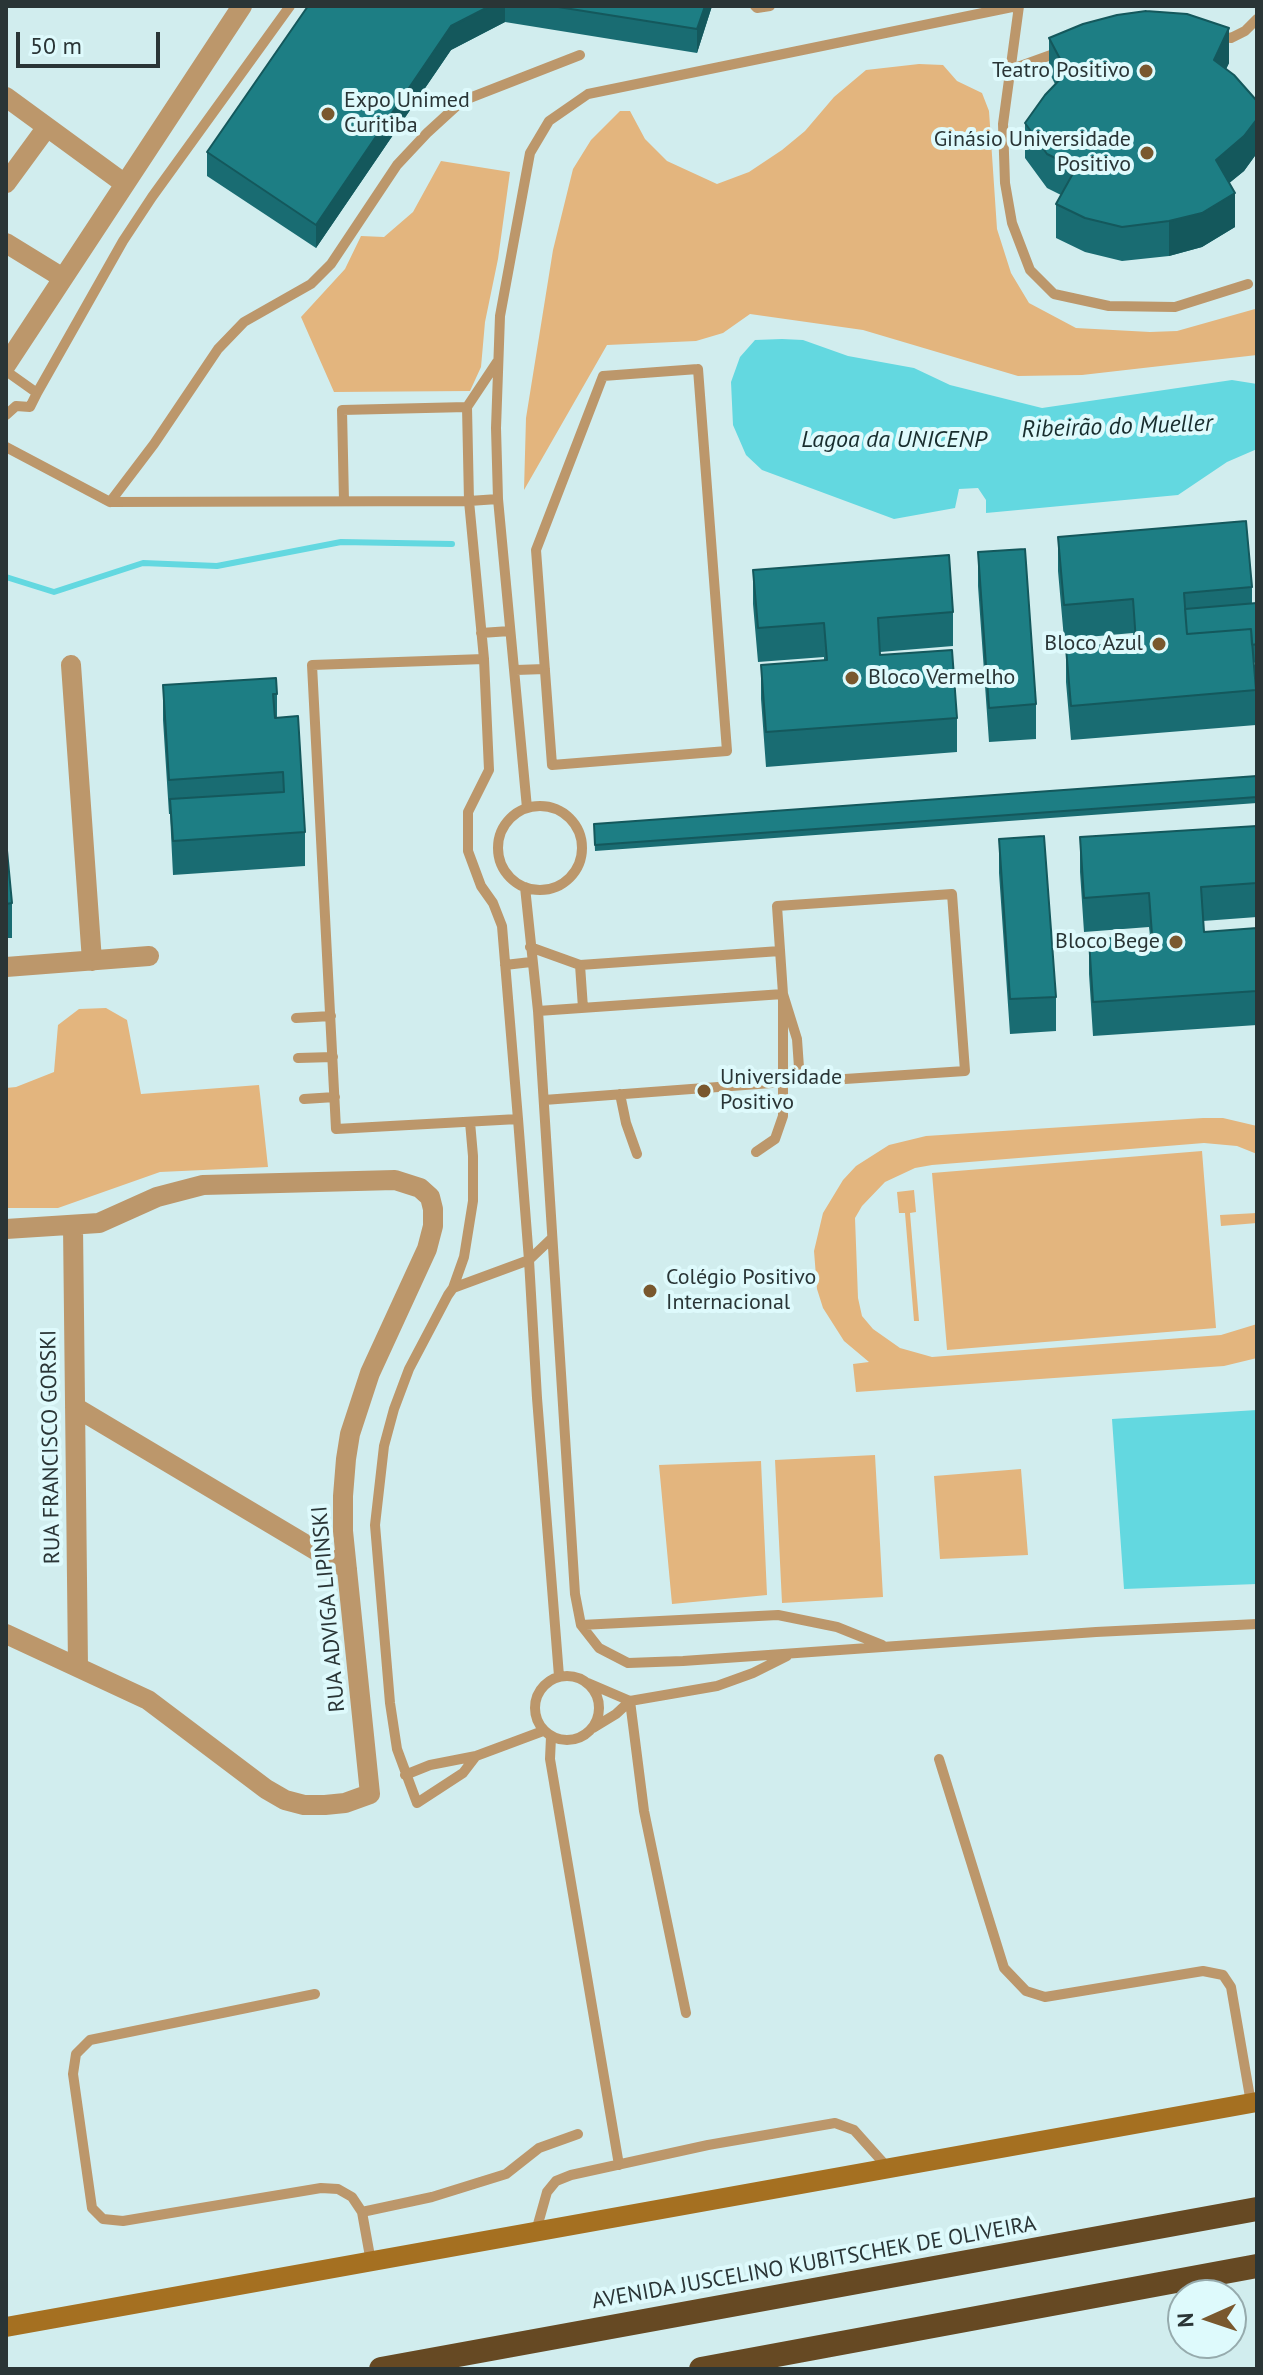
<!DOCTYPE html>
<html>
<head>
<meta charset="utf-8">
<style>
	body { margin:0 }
	#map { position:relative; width:1263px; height:2375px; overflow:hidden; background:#d1edee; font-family:"PT Sans",sans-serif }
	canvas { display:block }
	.frame { position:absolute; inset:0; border:8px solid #2a3536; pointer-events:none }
	.north { position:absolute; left:1167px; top:2279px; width:80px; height:80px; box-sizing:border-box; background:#defafc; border:2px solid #96abad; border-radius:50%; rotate:267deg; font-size:22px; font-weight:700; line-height:32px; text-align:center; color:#2a3536 }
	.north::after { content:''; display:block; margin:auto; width:28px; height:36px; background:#79582e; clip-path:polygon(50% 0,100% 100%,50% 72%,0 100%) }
	.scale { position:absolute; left:16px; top:32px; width:144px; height:36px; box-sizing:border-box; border:4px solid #2a3536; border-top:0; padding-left:10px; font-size:24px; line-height:28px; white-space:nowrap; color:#2a3536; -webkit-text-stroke:6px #defafc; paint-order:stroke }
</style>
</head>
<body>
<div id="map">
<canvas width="1263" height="2375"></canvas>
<div class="frame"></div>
<div class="north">N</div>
<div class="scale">50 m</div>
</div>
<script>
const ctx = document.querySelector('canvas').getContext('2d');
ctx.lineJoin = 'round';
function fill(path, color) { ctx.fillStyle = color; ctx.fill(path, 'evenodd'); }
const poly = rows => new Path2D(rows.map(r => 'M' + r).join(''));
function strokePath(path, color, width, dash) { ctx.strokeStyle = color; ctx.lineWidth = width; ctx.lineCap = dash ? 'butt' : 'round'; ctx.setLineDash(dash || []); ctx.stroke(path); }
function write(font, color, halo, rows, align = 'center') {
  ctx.font = font + ' "PT Sans",sans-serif'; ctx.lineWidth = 8; ctx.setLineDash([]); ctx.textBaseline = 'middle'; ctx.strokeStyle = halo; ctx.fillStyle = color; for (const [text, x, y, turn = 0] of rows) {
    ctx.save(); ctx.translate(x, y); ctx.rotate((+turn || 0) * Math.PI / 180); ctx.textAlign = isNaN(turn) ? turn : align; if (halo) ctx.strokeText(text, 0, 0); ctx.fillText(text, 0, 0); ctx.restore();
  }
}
fill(poly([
	[919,64,943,65,957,81,982,93,989,111,997,229,1011,273,1029,303,1076,328,1150,332,1177,331,1255,309,1257,355,1082,375,1018,376,863,330,750,314,723,333,696,341,607,345,524,490,526,418,553,250,573,169,591,140,620,111,630,111,645,139,667,161,717,184,749,172,782,150,805,131,834,97,866,70],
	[441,161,510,172,498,259,485,322,481,367,470,391,334,392,301,317,345,269,361,236,384,237,413,212],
	[106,1008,127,1020,141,1094,259,1085,268,1167,160,1172,58,1208,6,1208,6,1088,16,1087,54,1072,58,1025,79,1009],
	[1203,1118,1223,1118,1257,1126,1257,1154,1237,1146,1204,1143,932,1165,915,1168,885,1182,862,1206,855,1218,858,1298,862,1316,873,1329,900,1348,932,1357,1221,1335,1257,1324,1257,1358,1224,1366,856,1392,853,1364,869,1362,844,1341,823,1308,817,1289,814,1251,823,1213,843,1180,856,1166,889,1145,926,1136],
	[1202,1151,1216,1328,947,1350,932,1173],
	[914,1190,916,1212,910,1213,919,1321,914,1321,905,1213,899,1213,897,1192],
	[1257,1213,1257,1223,1221,1226,1220,1215],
	[875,1455,883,1597,782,1603,775,1460],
	[761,1461,767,1595,672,1604,659,1465],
	[1021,1469,1028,1555,940,1559,934,1476]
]), '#e3b57e');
fill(poly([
	[782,339,803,340,848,356,914,368,950,385,1042,408,1232,380,1257,384,1257,449,1227,462,1178,495,986,513,986,500,978,488,959,489,955,508,894,519,762,470,746,455,733,425,731,382,740,357,755,340],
	[1257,1410,1257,1584,1124,1589,1112,1419]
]), '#63d8e0');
strokePath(poly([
	[6,577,54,592,143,563,217,566,341,542,452,544]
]), '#63d8e0', 6);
strokePath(poly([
	[755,6,757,8,770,6],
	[1019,6,1003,124,1005,183,1012,223,1030,270,1054,294,1109,306,1175,307,1248,284],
	[1218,36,1231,38,1245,31,1257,19],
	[1012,69,1062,51],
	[698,369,727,751,552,765,536,550,603,376,698,369],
	[6,371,37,393,123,241,152,197,290,6],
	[6,415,16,406,30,407,37,393],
	[6,447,110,502,154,444,218,349,244,322,311,284,331,264,397,165,427,133,462,101,580,55],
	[344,501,342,410,467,407],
	[110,502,469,501,498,499],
	[481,633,510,631],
	[484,659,469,501,467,407,497,362],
	[516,670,545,669],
	'498 848a42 42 0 1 1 84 0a42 42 0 1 1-84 0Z',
	[527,808,498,499,496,428,500,316,530,153,549,121,588,94,1017,6],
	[525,887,538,1011,575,1594,581,1625,599,1648,628,1663,683,1661,1096,1632,1257,1624],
	[530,947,580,965,780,951],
	[505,965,531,962],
	[580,965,583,1008],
	[538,1011,783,994],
	[296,1018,331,1016],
	[298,1058,333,1057],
	[620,1094,626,1123,637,1154],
	[304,1099,335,1097],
	[544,1100,785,1082],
	[756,1152,775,1139,783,1116,783,994,777,906,952,894,965,1071,800,1082,797,1039,783,994],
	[552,1238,529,1260,537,1398,559,1676],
	[453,1288,464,1257,473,1201,473,1156,470,1122],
	[581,1625,778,1615,837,1627,882,1645],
	'535 1708a32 32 0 1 1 64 0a32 32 0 1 1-64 0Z',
	[588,1683,630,1701,717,1686,753,1673,787,1656],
	[630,1701,644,1811,686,2013],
	[593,1728,616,1714,630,1701],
	[551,1737,550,1759,619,2165],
	[476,1756,463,1773,417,1803,397,1749,390,1703,375,1525,384,1446,394,1409,409,1369,448,1295,453,1288,529,1260,518,1119,502,926,493,903,481,886,468,851,468,812,489,770,484,659,312,665,336,1129,518,1119],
	[939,1759,1004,1968,1026,1991,1045,1997,1203,1971,1223,1975,1231,1987,1251,2103],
	[405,1775,430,1765,476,1756,543,1731],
	[315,1994,90,2040,76,2054,73,2074,92,2208,103,2219,123,2221,321,2188,338,2189,352,2197,362,2212,371,2262],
	[362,2212,432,2197,506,2174,539,2148,578,2134],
	[536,2231,547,2192,556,2181,571,2175,708,2145,835,2123,854,2130,888,2168]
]), '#bc976b', 10);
strokePath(poly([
	[6,97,125,184],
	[6,183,47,127],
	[6,243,63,278],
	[6,365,242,6],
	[71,665,92,961],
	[6,967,149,956],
	[73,1226,78,1667],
	[6,1229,99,1223,157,1197,203,1185,395,1180,420,1188,430,1197,433,1209,433,1226,427,1249,370,1373,350,1434,346,1459,343,1496,343,1531,370,1794,345,1803,325,1805,304,1805,285,1800,266,1789,148,1700,6,1634],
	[75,1407,347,1569]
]), '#bc976b', 20);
strokePath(poly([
	[6,2327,1257,2102]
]), '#a57021', 20);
strokePath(poly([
	[381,2369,1257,2209],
	[701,2369,1257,2266]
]), '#664923', 24);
fill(poly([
	[308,6,712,6,697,53,505,22,451,50,316,248,207,176,207,152],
	[1049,38,1229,63,1226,69,1257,101,1257,153,1244,171,1229,183,1235,227,1202,247,1169,256,1122,261,1085,252,1056,238,1056,204,1061,195,1047,188,1025,158,1025,123,1055,84,1049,72],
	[1058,537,1252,587,1252,604,1257,603,1257,662,1253,663,1256,690,1256,725,1071,740,1066,682,1066,648,1134,642,1133,633,1064,639,1058,571],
	[978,552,1036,704,1036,739,989,742,978,586],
	[753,570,953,612,953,646,880,652,880,655,957,718,957,752,766,767,761,699,761,665,824,660,824,657,758,662,753,604],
	[163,685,277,694,277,718,305,832,305,866,173,875,170,814,169,814,163,720],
	[1257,776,1257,803,595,851,594,824],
	[1257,826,1257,917,1203,921,1204,932,1257,928,1257,1025,1093,1036,1089,974,1089,940,1150,936,1149,927,1084,932,1080,872,1080,837],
	[999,839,1056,997,1056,1031,1010,1034,999,873],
	[6,840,12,903,12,938,6,938]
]), '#196c72');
fill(poly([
	[490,6,505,6,505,22,451,50,316,248,316,225,451,26],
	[705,6,712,6,697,53,697,29],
	[1229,28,1229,63,1214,94,1214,60],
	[1257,119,1257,153,1244,171,1216,194,1216,160],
	[1235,193,1235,227,1202,247,1169,256,1169,221]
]), '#14585c');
const building = poly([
	[308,6,490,6,451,26,316,225,207,152,308,6],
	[552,6,705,6,697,29,552,6],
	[1146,11,1187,14,1229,28,1214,60,1234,75,1257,101,1257,119,1244,136,1216,160,1235,193,1202,213,1169,221,1122,227,1085,218,1056,204,1076,168,1047,154,1025,123,1045,95,1067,72,1049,38,1083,24,1117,15,1146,11],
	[1246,521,1252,587,1184,593,1187,634,1251,629,1256,690,1071,706,1066,648,1136,642,1133,599,1064,605,1058,537,1246,521],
	[1025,549,1036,704,989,708,978,552,1025,549],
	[949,555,953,612,878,618,880,655,952,650,957,718,766,732,761,665,827,660,824,623,758,628,753,570,949,555],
	[1257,603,1257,644,1252,645,1251,629,1187,634,1185,609,1257,603],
	[276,678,277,694,273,694,275,718,298,716,305,832,173,841,170,799,284,792,283,772,169,780,163,685,276,678],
	[1257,776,1257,797,595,845,594,824,1257,776],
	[1257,826,1257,883,1201,887,1204,932,1257,928,1257,991,1093,1002,1089,940,1152,935,1149,893,1084,898,1080,837,1257,826],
	[1044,836,1056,997,1010,999,999,839,1044,836],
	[6,840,12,903,6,904,6,840]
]);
fill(building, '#1d7e84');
strokePath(building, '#14585c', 2);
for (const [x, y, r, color] of [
	[1146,71,8,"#79582e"],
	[328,114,8,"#79582e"],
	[1147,153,8,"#79582e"],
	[1159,644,8,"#79582e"],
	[852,678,8,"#79582e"],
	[1176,942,8,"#79582e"],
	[704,1091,8,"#79582e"],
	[650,1291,8,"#79582e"]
]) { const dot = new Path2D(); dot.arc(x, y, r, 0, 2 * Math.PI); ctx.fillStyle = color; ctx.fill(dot); strokePath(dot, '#defafc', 3); }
write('22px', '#2a3536', '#defafc', [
	["Teatro Positivo",1130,71],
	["Expo Unimed",344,101,"left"],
	["Curitiba",344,126,"left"],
	["Ginásio Universidade",1131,140],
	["Positivo",1131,165],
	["Bloco Azul",1143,644],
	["Bloco Vermelho",868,678,"left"],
	["Bloco Bege",1160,942],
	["Universidade",720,1078,"left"],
	["Positivo",720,1103,"left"],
	["Colégio Positivo",666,1278,"left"],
	["Internacional",666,1303,"left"]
], 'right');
write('22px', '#2a3536', '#defafc', [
	["RUA FRANCISCO GORSKI",51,1447,-91],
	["RUA ADVIGA LIPINSKI",329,1609,-95],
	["AVENIDA JUSCELINO KUBITSCHEK DE OLIVEIRA",814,2263,-10]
]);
write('italic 24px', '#182d2e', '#defafc', [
	["Ribeirão do Mueller",1117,427,-2],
	["Lagoa da UNICENP",894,440]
]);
</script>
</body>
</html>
